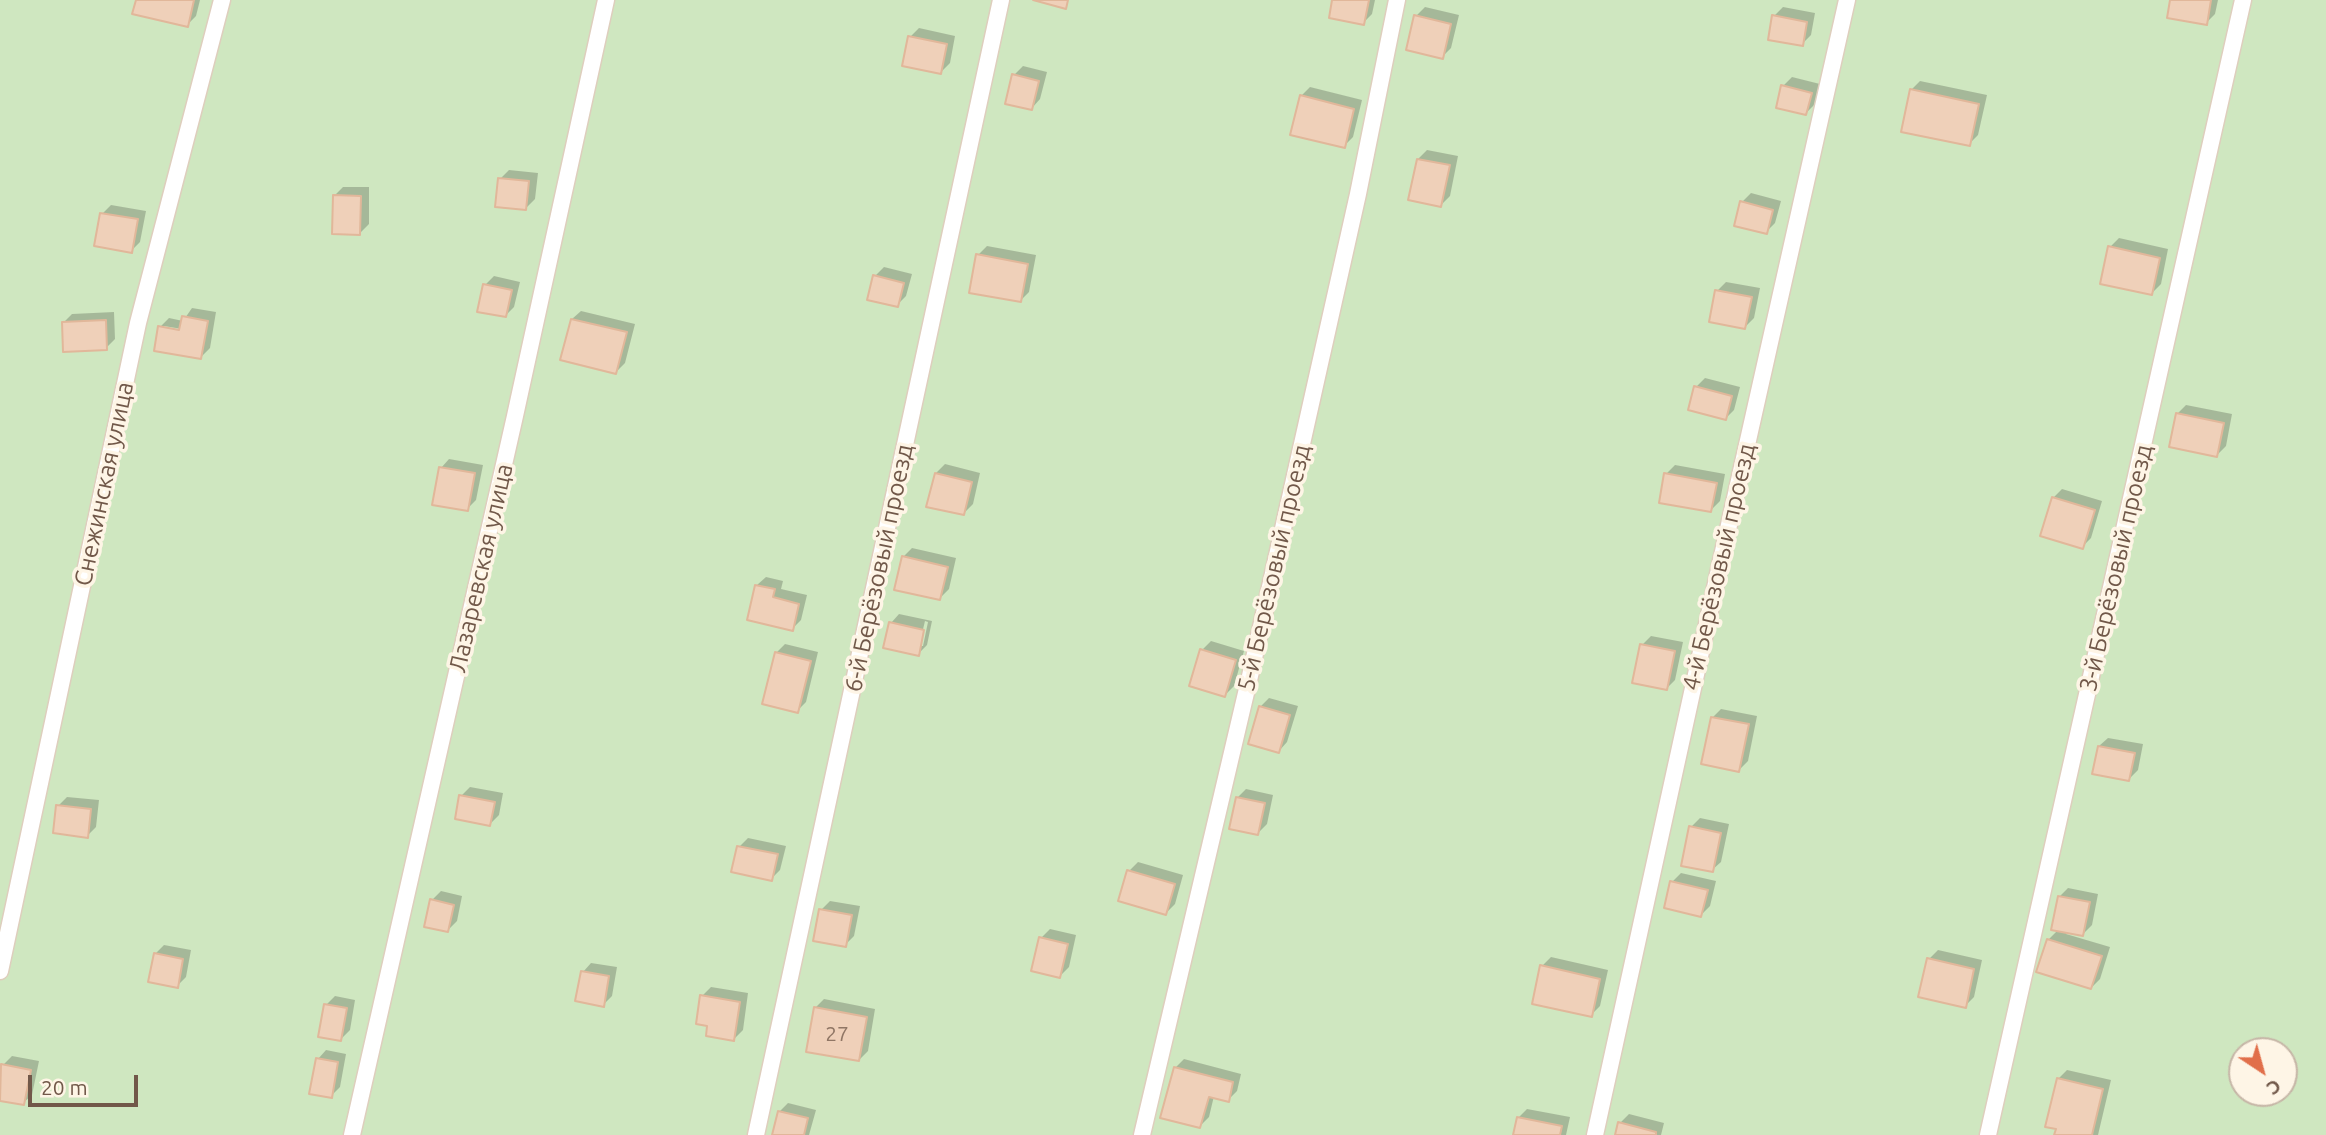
<!DOCTYPE html>
<html>
<head>
<meta charset="utf-8">
<style>
	body { margin:0 }
	#map { position:relative; width:2326px; height:1135px; overflow:hidden; background:#fbf1e1; font-family:Ubuntu,sans-serif }
	canvas { display:block }
	.north { position:absolute; left:2228px; top:1037px; width:70px; height:70px; box-sizing:border-box; background:#fef5e6; border:2px solid #c6b6a7; border-radius:50%; rotate:144deg; font-size:19px; font-weight:700; line-height:28px; text-align:center; color:#715849 }
	.north::after { content:''; display:block; margin:auto; width:24px; height:32px; background:#e16f4a; clip-path:polygon(50% 0,100% 100%,50% 72%,0 100%) }
	.scale { position:absolute; left:28px; top:1075px; width:110px; height:32px; box-sizing:border-box; border:4px solid #715849; border-top:0; padding-left:9px; font-size:21px; line-height:24px; white-space:nowrap; color:#715849; -webkit-text-stroke:5px #fef5e6; paint-order:stroke }
</style>
</head>
<body>
<div id="map">
<canvas width="2326" height="1135"></canvas>
<div class="north">С</div>
<div class="scale">20 m</div>
</div>
<script>
const ctx = document.querySelector('canvas').getContext('2d');
ctx.lineJoin = 'round';
function fill(path, color) { ctx.fillStyle = color; ctx.fill(path, 'evenodd'); }
const poly = rows => new Path2D(rows.map(r => 'M' + r).join(''));
function strokePath(path, color, width, dash) { ctx.strokeStyle = color; ctx.lineWidth = width; ctx.lineCap = dash ? 'butt' : 'round'; ctx.setLineDash(dash || []); ctx.stroke(path); }
function write(font, color, halo, rows, align = 'center') {
  ctx.font = font + ' Ubuntu,sans-serif'; ctx.lineWidth = 7; ctx.setLineDash([]); ctx.textBaseline = 'middle'; ctx.strokeStyle = halo; ctx.fillStyle = color; for (const [text, x, y, turn = 0] of rows) {
    ctx.save(); ctx.translate(x, y); ctx.rotate((+turn || 0) * Math.PI / 180); ctx.textAlign = isNaN(turn) ? turn : align; if (halo) ctx.strokeText(text, 0, 0); ctx.fillText(text, 0, 0); ctx.restore();
  }
}
fill(poly([
	[0,0,2326,0,2326,1135,0,1135],
	[2242,1051,2284,1051,2284,1093,2242,1093]
]), '#cfe7c0');
fill(poly([
	[138,0,200,0,196,16,187,25],
	[1334,0,1375,0,1372,14,1363,23],
	[2172,0,2218,0,2215,14,2206,23],
	[1425,7,1459,15,1451,48,1442,57,1416,16],
	[1783,7,1815,13,1811,35,1802,44,1774,16],
	[919,28,955,36,950,63,941,72,910,37],
	[1023,66,1047,72,1040,99,1032,108,1014,75],
	[1792,77,1820,84,1815,104,1806,113,1783,86],
	[1920,81,1987,95,1978,135,1969,144,1911,90],
	[1310,87,1362,100,1353,137,1344,146,1301,96],
	[1427,150,1458,156,1450,196,1441,205,1418,159],
	[509,170,538,173,535,199,526,208,500,179],
	[343,187,369,187,369,224,360,233,334,196],
	[1751,193,1781,201,1775,223,1766,232,1742,202],
	[111,205,146,211,140,242,131,251,102,214],
	[2119,238,2168,249,2161,284,2152,293,2110,247],
	[987,246,1036,255,1029,292,1020,301,978,255],
	[884,267,912,274,906,296,897,305,875,276],
	[494,276,520,282,514,307,505,316,485,285],
	[1726,282,1760,288,1754,318,1745,327,1717,291],
	[192,308,216,312,210,348,201,357,160,327,169,318,183,321],
	[164,326,188,330,188,333,164,329],
	[581,311,635,324,625,363,616,372,572,319],
	[114,312,115,339,106,348,63,323,72,314],
	[1705,378,1740,387,1734,410,1725,419,1696,387],
	[2186,405,2232,414,2226,446,2217,455,2177,414],
	[449,459,483,465,476,500,467,509,441,468],
	[945,464,980,473,973,504,964,513,936,473],
	[1675,465,1725,474,1720,501,1711,510,1666,474],
	[2062,489,2102,501,2091,538,2082,547,2053,498],
	[912,548,956,558,949,589,940,598,903,557],
	[766,577,783,581,781,589,807,595,801,620,792,629,757,585],
	[899,614,932,621,927,645,918,654,891,623],
	[925,621,928,622,923,646,919,646],
	[1651,636,1683,642,1675,680,1666,689,1642,645],
	[1211,641,1244,651,1234,686,1225,695,1202,650],
	[785,644,818,652,806,702,797,711,776,653],
	[1269,698,1298,706,1287,742,1279,751,1260,707],
	[1721,709,1757,716,1748,761,1739,770,1712,718],
	[2108,738,2143,744,2138,770,2129,779,2099,746],
	[470,787,503,793,499,815,490,824,461,796],
	[1246,789,1273,795,1267,824,1258,833,1237,798],
	[67,797,99,800,96,827,87,836,58,806],
	[1700,818,1729,824,1721,862,1712,870,1691,827],
	[748,838,786,846,780,870,771,879,739,847],
	[1138,862,1183,875,1175,904,1166,913,1129,871],
	[1681,873,1716,881,1710,906,1701,915,1672,882],
	[2068,888,2098,894,2092,925,2083,934,2067,931,2066,934,2110,947,2100,979,2091,988,2048,940,2058,930,2059,897],
	[441,891,462,896,457,921,448,930,432,900],
	[830,901,860,906,854,936,845,945,821,910],
	[1050,929,1076,935,1069,967,1060,976,1041,938],
	[164,945,191,950,186,977,177,986,155,954],
	[1938,950,1982,960,1974,997,1965,1006,1929,959],
	[1551,957,1608,970,1600,1006,1591,1015,1542,966],
	[591,963,617,967,612,996,603,1005,583,972],
	[711,987,748,993,743,1030,734,1039,709,1024,702,996],
	[335,996,355,1000,350,1030,341,1039,326,1005],
	[824,999,875,1009,868,1051,859,1060,815,1008],
	[326,1050,346,1054,340,1087,331,1096,318,1059],
	[12,1056,39,1061,32,1095,23,1103,0,1099,3,1065],
	[1184,1059,1241,1074,1237,1091,1228,1100,1214,1096,1209,1117,1200,1126,1175,1068],
	[2067,1070,2111,1080,2098,1135,2056,1135,2058,1079],
	[788,1103,816,1110,809,1135,774,1135,779,1112],
	[1527,1109,1570,1117,1566,1135,1515,1135,1518,1118],
	[1629,1114,1664,1123,1661,1135,1617,1135,1620,1123]
]), '#0003');
const building = poly([
	[136,0,194,0,188,27,132,14,136,0],
	[1033,0,1068,0,1066,9,1033,0],
	[1332,0,1369,0,1364,25,1329,18,1332,0],
	[2170,0,2211,0,2207,25,2167,18,2170,0],
	[1414,15,1451,24,1443,59,1406,50,1414,15],
	[1772,15,1807,22,1803,46,1768,40,1772,15],
	[908,36,947,44,941,74,902,66,908,36],
	[1012,74,1039,81,1032,110,1005,104,1012,74],
	[1781,85,1812,93,1806,115,1776,108,1781,85],
	[1910,89,1979,104,1970,146,1901,132,1910,89],
	[1300,95,1354,109,1345,148,1290,135,1300,95],
	[1417,159,1450,165,1441,207,1408,200,1417,159],
	[498,178,529,181,526,210,495,207,498,178],
	[333,195,361,196,360,235,332,234,333,195],
	[1740,201,1773,210,1767,234,1734,226,1740,201],
	[100,213,138,219,132,253,94,246,100,213],
	[2108,246,2160,258,2152,295,2100,284,2108,246],
	[976,254,1028,264,1021,302,969,293,976,254],
	[873,275,904,283,898,307,867,300,873,275],
	[483,284,512,290,506,317,477,312,483,284],
	[1715,290,1752,297,1745,329,1709,322,1715,290],
	[182,316,208,321,201,359,154,351,158,326,179,330,182,316],
	[571,319,627,332,616,374,560,360,571,319],
	[106,320,107,350,63,352,62,322,106,320],
	[1694,386,1732,396,1726,420,1688,410,1694,386],
	[2176,413,2224,423,2217,457,2169,447,2176,413],
	[439,467,475,473,468,511,432,505,439,467],
	[935,473,972,482,964,515,926,507,935,473],
	[1664,473,1717,483,1711,512,1659,503,1664,473],
	[2052,497,2095,510,2083,549,2040,536,2052,497],
	[902,556,948,567,940,600,894,590,902,556],
	[755,585,775,589,773,597,799,604,793,631,747,620,755,585],
	[889,622,924,630,919,656,883,648,889,622],
	[1640,644,1675,651,1667,690,1632,683,1640,644],
	[1200,649,1236,660,1225,697,1189,686,1200,649],
	[775,652,811,661,798,713,762,704,775,652],
	[1259,706,1290,715,1279,753,1248,744,1259,706],
	[1711,717,1749,724,1739,772,1701,764,1711,717],
	[2098,746,2135,753,2129,781,2092,774,2098,746],
	[459,795,495,802,490,826,455,819,459,795],
	[1236,797,1265,803,1258,835,1229,829,1236,797],
	[56,805,91,809,88,838,53,833,56,805],
	[1689,826,1721,833,1713,872,1681,866,1689,826],
	[737,846,778,854,772,881,731,872,737,846],
	[1127,870,1175,884,1166,915,1118,901,1127,870],
	[1670,881,1708,890,1701,917,1664,908,1670,881],
	[2058,896,2090,902,2083,936,2051,930,2058,896],
	[430,899,454,905,448,932,424,927,430,899],
	[819,909,852,915,846,947,813,941,819,909],
	[1039,937,1068,944,1060,978,1031,971,1039,937],
	[2047,939,2102,956,2091,989,2036,972,2047,939],
	[154,953,183,959,178,988,148,982,154,953],
	[1927,958,1974,969,1966,1008,1918,997,1927,958],
	[1540,965,1600,979,1592,1017,1532,1004,1540,965],
	[581,971,609,976,604,1007,575,1001,581,971],
	[700,995,740,1002,734,1041,706,1036,707,1026,696,1024,700,995],
	[324,1004,347,1008,341,1041,318,1037,324,1004],
	[814,1007,867,1017,859,1061,806,1052,814,1007],
	[316,1058,338,1062,332,1098,309,1094,316,1058],
	[1,1064,31,1070,24,1105,0,1101,1,1064],
	[1174,1067,1233,1082,1229,1102,1209,1097,1200,1128,1160,1118,1174,1067],
	[2057,1078,2103,1089,2092,1135,2054,1135,2056,1129,2045,1127,2057,1078],
	[778,1111,808,1118,804,1135,772,1135,778,1111],
	[1517,1117,1562,1126,1560,1135,1513,1135,1517,1117],
	[1618,1122,1656,1132,1656,1135,1615,1135,1618,1122]
]);
fill(building, '#efd0b9');
strokePath(building, '#e1b79a', 2);
const service = poly([
	[0,971,138,323,222,0],
	[352,1135,515,416,606,0],
	[756,1135,1001,0],
	[1142,1135,1250,676,1358,194,1397,0],
	[1595,1135,1720,565,1847,0],
	[1988,1135,2243,0]
]);
strokePath(service, '#decebd', 19);
strokePath(service, '#fff', 16);
write('21px', '#907665', null, [
	["27",837,1034]
]);
write('24px', '#715849', '#fef5e6', [
	["Снежинская улица",104,484,-78],
	["4-й Берёзовый проезд",1719,567,-77],
	["Лазаревская улица",481,568,-77],
	["6-й Берёзовый проезд",879,568,-78],
	["5-й Берёзовый проезд",1274,568,-77],
	["3-й Берёзовый проезд",2116,568,-77]
]);
</script>
</body>
</html>
